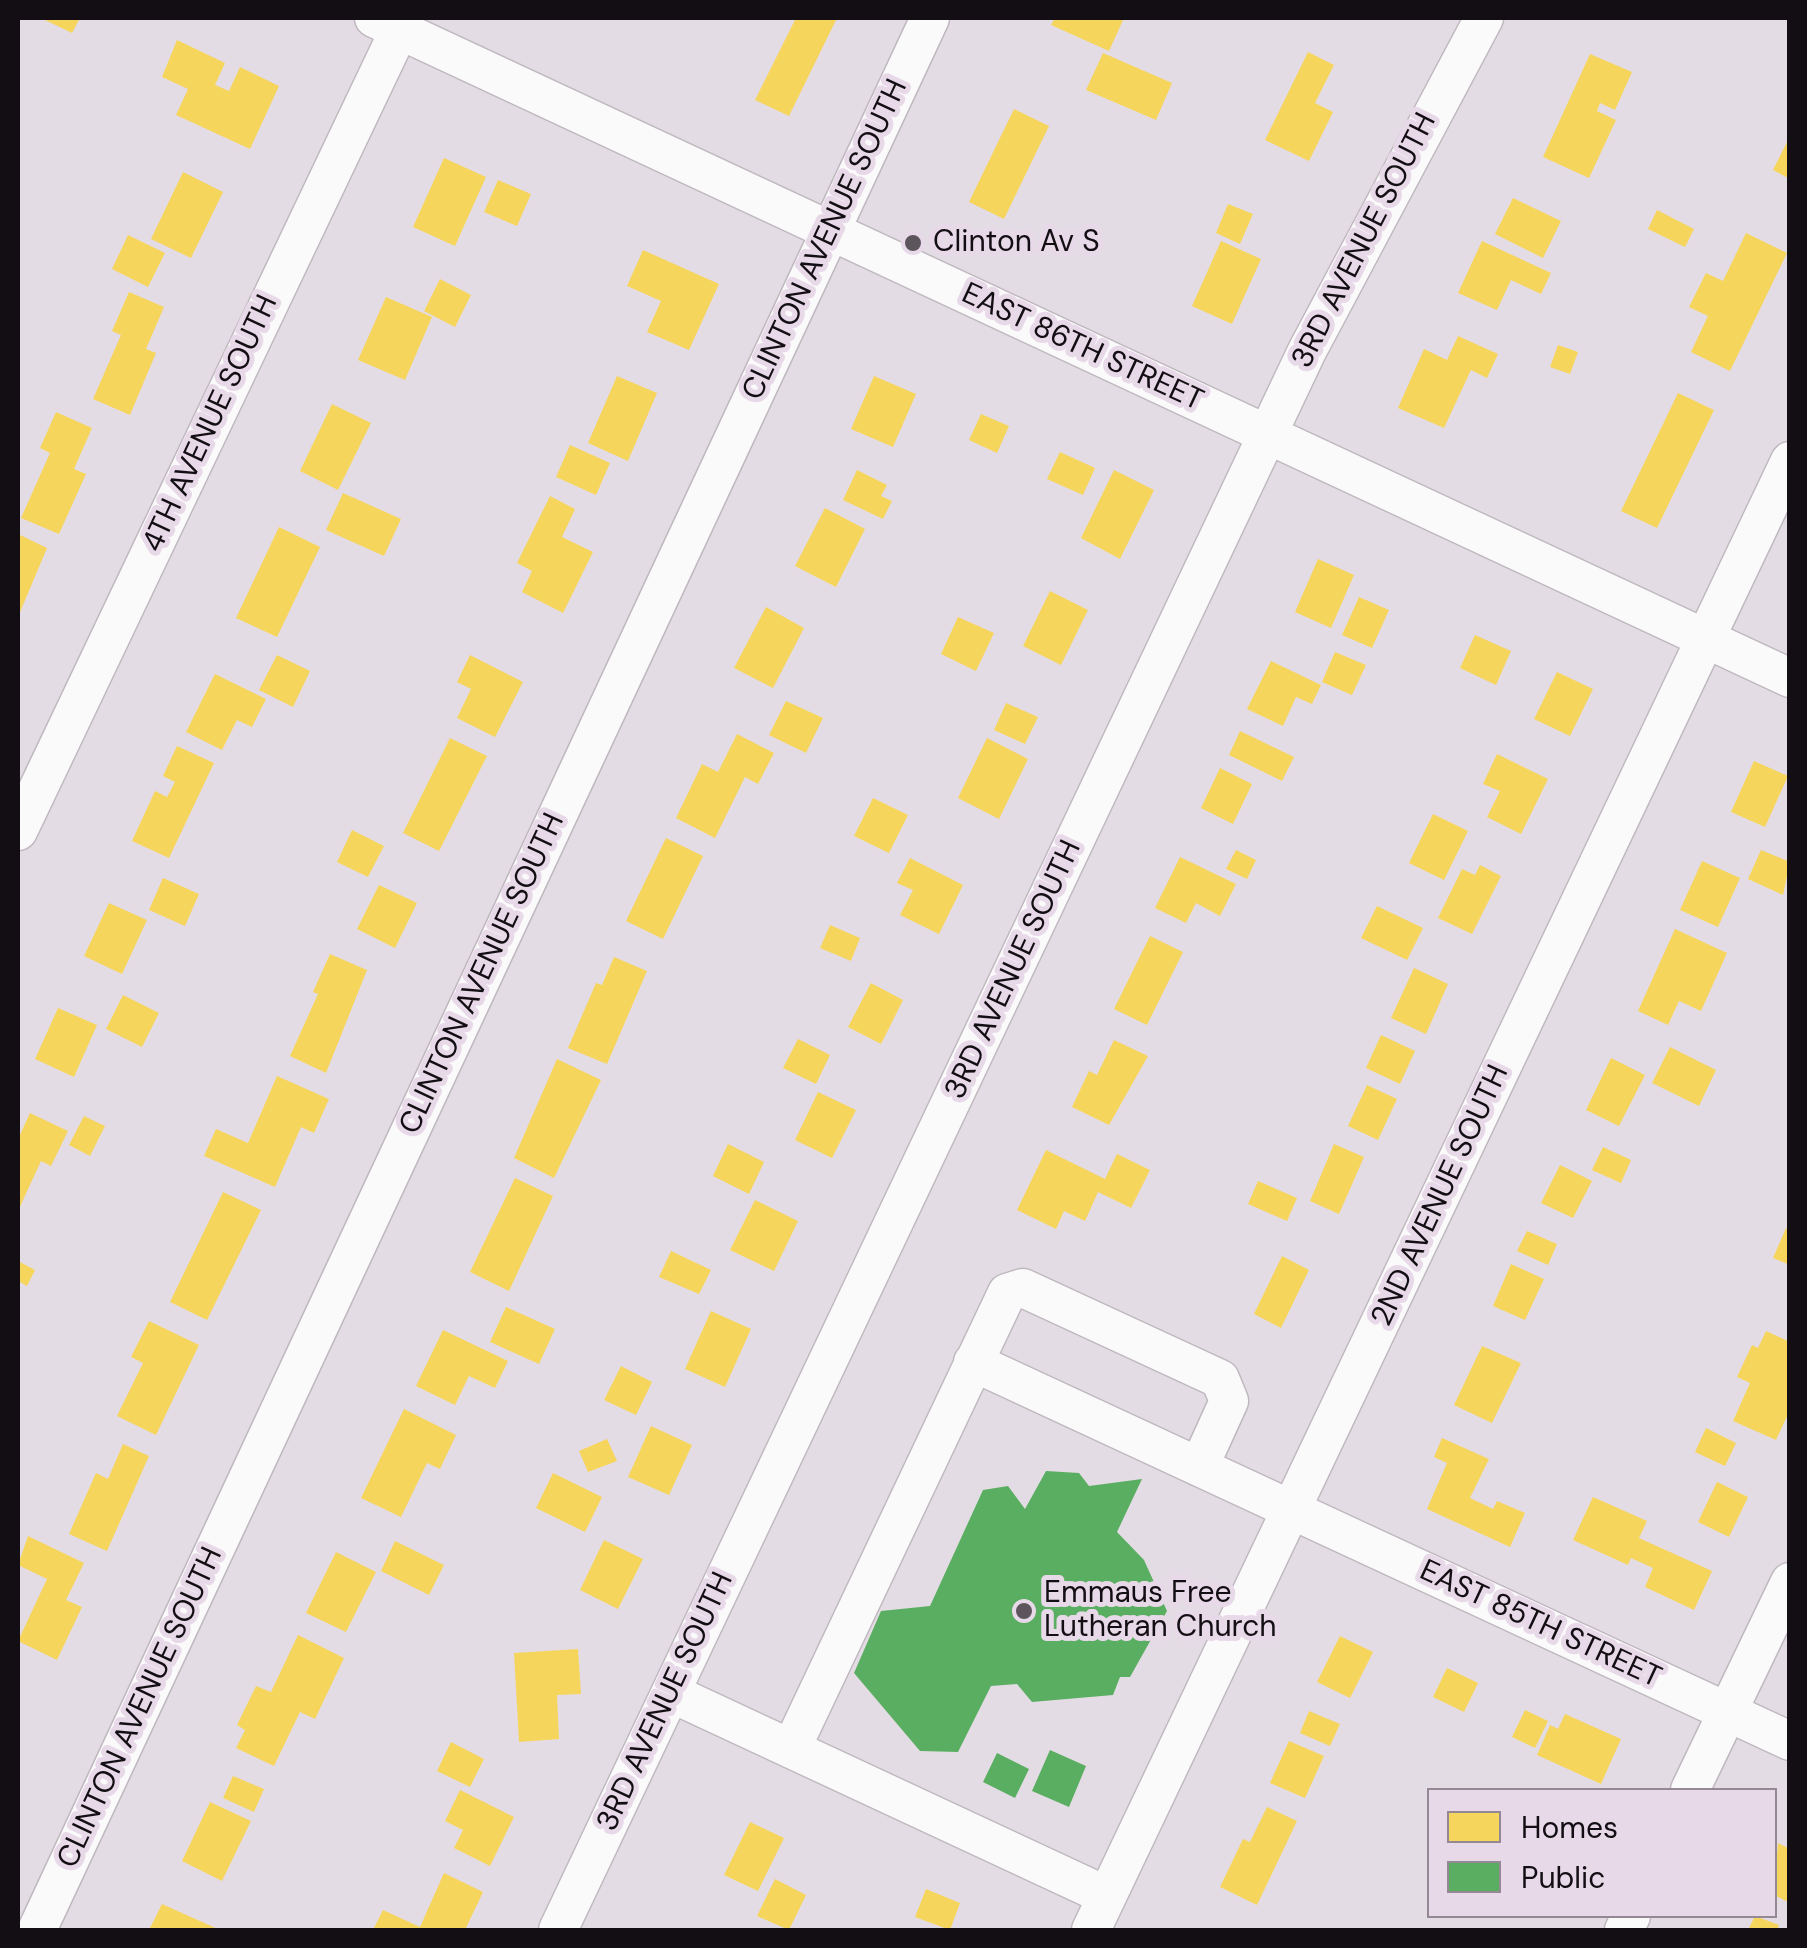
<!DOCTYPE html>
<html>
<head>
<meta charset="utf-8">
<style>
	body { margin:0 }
	#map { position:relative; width:1807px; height:1948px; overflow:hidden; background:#e4dce4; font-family:"DM Sans",sans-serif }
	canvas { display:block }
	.frame { position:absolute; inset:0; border:20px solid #130e13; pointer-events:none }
	.legend { position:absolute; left:1427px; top:1788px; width:350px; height:130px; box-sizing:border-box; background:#e8d9e8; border:2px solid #938893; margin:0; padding:12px 18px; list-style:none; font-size:30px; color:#130e13 }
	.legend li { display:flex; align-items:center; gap:20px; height:50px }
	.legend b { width:50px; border:2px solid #938893 }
</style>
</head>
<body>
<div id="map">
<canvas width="1807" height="1948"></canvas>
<div class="frame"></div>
<ul class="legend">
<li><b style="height:28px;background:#f6d55c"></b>Homes</li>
<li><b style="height:28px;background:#5aae61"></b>Public</li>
</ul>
</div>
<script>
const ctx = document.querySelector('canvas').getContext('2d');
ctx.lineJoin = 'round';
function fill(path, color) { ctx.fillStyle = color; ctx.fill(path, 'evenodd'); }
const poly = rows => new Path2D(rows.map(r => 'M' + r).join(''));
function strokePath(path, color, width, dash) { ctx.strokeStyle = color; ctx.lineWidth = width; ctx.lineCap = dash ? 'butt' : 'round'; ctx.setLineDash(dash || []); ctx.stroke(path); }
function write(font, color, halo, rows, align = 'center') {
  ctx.font = font + ' "DM Sans",sans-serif'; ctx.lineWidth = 10; ctx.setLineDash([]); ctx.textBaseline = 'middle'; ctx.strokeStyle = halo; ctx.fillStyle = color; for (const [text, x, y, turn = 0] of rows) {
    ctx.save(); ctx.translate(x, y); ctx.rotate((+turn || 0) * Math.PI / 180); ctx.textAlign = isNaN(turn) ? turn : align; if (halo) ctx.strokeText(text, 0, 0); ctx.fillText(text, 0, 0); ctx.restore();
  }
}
fill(poly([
	[41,18,80,18,72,33],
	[796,18,837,18,789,116,755,100],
	[1055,18,1124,18,1109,51,1051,25],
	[177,40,225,63,215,85,229,91,240,67,279,86,250,149,176,115,188,89,162,77],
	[1308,52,1334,65,1315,103,1333,112,1309,161,1265,140],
	[1103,53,1172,83,1156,120,1086,90],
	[1590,54,1632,72,1615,110,1600,103,1597,111,1616,120,1589,178,1543,157],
	[1014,109,1049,126,1004,219,969,202],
	[1790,136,1790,179,1773,170],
	[444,158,486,177,455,246,413,227],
	[183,172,223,192,191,258,151,239],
	[498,180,531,194,517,226,484,212],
	[1513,198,1561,221,1543,258,1495,234],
	[1228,204,1253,214,1240,244,1216,233],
	[1657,210,1694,229,1685,247,1648,229],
	[1746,233,1787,253,1730,371,1691,352,1708,316,1689,307,1706,273,1723,281],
	[128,235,165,253,148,287,112,269],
	[1221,241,1261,259,1232,324,1192,306],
	[1482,241,1551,273,1541,294,1511,280,1497,310,1458,293],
	[643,250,719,284,689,350,647,332,661,301,627,286],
	[440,279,471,295,455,327,424,311],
	[129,292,164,307,146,349,156,353,130,415,93,399,121,335,112,331],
	[386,297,432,317,405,380,358,360],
	[1458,336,1498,354,1487,378,1471,370,1444,428,1398,408,1424,349,1447,360],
	[1558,345,1578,352,1570,374,1550,367],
	[617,376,657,393,628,461,588,443],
	[874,376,916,394,893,447,851,429],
	[1678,393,1714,410,1657,528,1621,511],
	[332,404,371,423,338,490,300,471],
	[56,412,92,428,74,469,86,474,59,534,21,518,50,453,40,448],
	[981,414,1009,426,997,453,969,440],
	[570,445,610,463,596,495,556,477],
	[1060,452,1095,468,1083,495,1047,479],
	[857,470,887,485,881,496,892,501,883,519,843,500],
	[1114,470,1154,490,1120,559,1081,538],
	[343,493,401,519,384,556,326,530],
	[550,496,575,509,562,537,593,552,563,613,522,592,532,571,517,563],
	[825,508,865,529,836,587,795,566],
	[279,527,320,547,277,637,236,618],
	[18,534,47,548,18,617],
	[1318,559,1354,575,1331,628,1295,612],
	[1050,591,1088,610,1061,665,1023,646],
	[1359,597,1389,610,1372,648,1342,635],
	[766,607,804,628,773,688,734,668],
	[958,617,994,633,976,671,941,654],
	[1475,635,1511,651,1496,685,1460,668],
	[1335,652,1366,665,1352,695,1322,682],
	[277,655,310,671,293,707,259,690],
	[470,655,523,682,495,737,457,718,471,689,457,682],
	[1271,661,1321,685,1312,704,1296,697,1283,726,1247,709],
	[1557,672,1593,689,1570,736,1534,719],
	[215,674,266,699,252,727,237,720,222,750,186,732],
	[786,701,823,718,806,753,769,735],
	[1006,703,1038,717,1025,744,994,730],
	[1240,731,1294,757,1282,781,1229,755],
	[737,734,774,753,758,784,745,777,715,838,676,818,702,764,718,772],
	[450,738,487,756,439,851,403,833],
	[987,738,1028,759,999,819,958,798],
	[177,746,214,763,169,858,132,841,155,791,167,797,175,782,163,776],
	[1497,754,1548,779,1521,834,1487,817,1500,791,1483,784],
	[1754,761,1788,776,1765,827,1731,812],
	[1220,768,1252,784,1233,824,1201,808],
	[873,798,908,815,889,853,854,836],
	[1433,814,1468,831,1444,880,1409,863],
	[352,830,384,846,368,877,337,862],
	[666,838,703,856,663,939,626,921],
	[1236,850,1256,860,1247,879,1226,869],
	[1761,850,1790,862,1783,895,1748,879],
	[1180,857,1236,884,1220,916,1196,903,1186,923,1155,908],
	[910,858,963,885,939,934,900,915,913,890,897,883],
	[1702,861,1740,878,1718,927,1680,910],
	[1480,865,1501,876,1472,934,1438,918,1462,869,1475,875],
	[163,878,199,894,185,926,149,910],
	[379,885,417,903,395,948,357,929],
	[109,903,147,920,122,974,84,956],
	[1377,906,1423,928,1407,960,1361,938],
	[830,925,860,938,851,961,820,948],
	[1675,929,1727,953,1701,1011,1679,1001,1668,1025,1638,1011],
	[1150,936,1183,952,1147,1025,1114,1009],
	[330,954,367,970,326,1073,290,1056,318,994,313,992],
	[614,957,647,971,607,1064,568,1048,596,983,602,985],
	[1414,968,1448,984,1426,1034,1391,1018],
	[871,983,903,1000,881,1044,848,1027],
	[123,995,159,1013,142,1047,106,1029],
	[58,1008,97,1025,74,1077,35,1059],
	[1381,1035,1415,1051,1400,1084,1366,1068],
	[798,1039,830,1055,816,1084,783,1068],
	[1114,1040,1148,1056,1109,1125,1072,1107,1089,1071,1097,1075],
	[1670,1047,1716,1070,1699,1106,1652,1083],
	[1611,1058,1645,1075,1619,1126,1586,1110],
	[557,1059,601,1080,554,1178,514,1158],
	[277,1076,329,1099,314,1133,301,1127,275,1187,204,1156,216,1129,248,1143],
	[1367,1085,1397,1099,1378,1140,1348,1126],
	[818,1092,856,1110,832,1158,795,1140],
	[30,1113,68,1131,51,1166,41,1161,18,1211,18,1139],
	[84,1116,105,1126,90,1156,69,1145],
	[728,1144,764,1162,749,1194,713,1176],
	[1334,1144,1364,1157,1339,1214,1310,1201],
	[1603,1147,1631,1160,1621,1183,1592,1170],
	[1046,1150,1105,1179,1117,1154,1150,1170,1131,1208,1098,1192,1085,1221,1064,1211,1056,1229,1017,1210],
	[1560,1165,1592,1181,1573,1218,1541,1203],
	[515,1178,553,1196,509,1291,470,1272],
	[1258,1181,1297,1198,1287,1221,1248,1204],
	[223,1192,261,1210,207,1320,170,1302],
	[755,1200,798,1221,774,1271,730,1250],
	[1786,1228,1790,1230,1790,1265,1773,1258],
	[1527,1231,1557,1244,1548,1265,1517,1251],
	[671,1251,711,1270,699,1294,659,1277],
	[1282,1256,1309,1270,1281,1328,1254,1314],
	[18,1261,35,1270,27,1286,18,1281],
	[1511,1264,1544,1279,1525,1320,1493,1306],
	[506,1307,555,1329,539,1364,490,1342],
	[711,1311,751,1329,725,1387,685,1369],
	[149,1321,199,1345,156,1435,117,1416,143,1363,131,1357],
	[443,1330,508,1361,495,1388,469,1376,455,1405,416,1386],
	[1766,1331,1790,1342,1790,1410,1776,1440,1733,1421,1750,1383,1737,1377,1752,1345,1758,1348],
	[1482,1346,1521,1363,1492,1423,1454,1405],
	[621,1366,652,1382,636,1415,604,1400],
	[404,1409,456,1435,440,1469,427,1463,401,1517,361,1498],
	[651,1426,692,1445,669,1495,628,1477],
	[1706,1428,1736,1443,1725,1466,1695,1452],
	[1442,1438,1489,1459,1470,1498,1493,1509,1497,1501,1525,1513,1510,1547,1427,1509,1447,1463,1434,1457],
	[607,1439,617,1461,588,1472,579,1451],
	[123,1444,149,1456,107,1551,69,1534,96,1473,108,1479],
	[553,1473,602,1497,585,1532,536,1508],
	[1717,1482,1748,1497,1729,1537,1698,1522],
	[1593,1497,1647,1521,1639,1538,1712,1571,1694,1610,1645,1587,1653,1568,1631,1558,1628,1565,1573,1540],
	[28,1536,84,1563,66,1600,82,1607,57,1660,18,1641,47,1579,18,1565],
	[604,1540,643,1559,618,1609,580,1590],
	[395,1541,444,1565,429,1595,381,1571],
	[336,1552,376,1572,346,1632,306,1613],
	[298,1635,344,1658,315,1719,300,1712,274,1766,236,1748,245,1730,237,1725,256,1686,271,1692],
	[1340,1636,1373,1652,1350,1698,1317,1682],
	[578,1649,581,1694,557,1695,559,1739,519,1742,514,1653],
	[1447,1668,1478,1683,1464,1712,1433,1697],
	[1525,1710,1548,1721,1535,1748,1512,1737],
	[1309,1711,1340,1724,1330,1746,1300,1733],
	[1565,1714,1621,1739,1601,1784,1537,1755,1550,1725,1558,1729],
	[1289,1741,1324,1756,1305,1798,1270,1783],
	[451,1742,484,1759,470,1787,437,1771],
	[233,1776,264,1789,254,1812,223,1798],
	[460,1790,514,1817,490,1866,454,1848,463,1830,445,1821],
	[210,1802,251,1821,222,1881,182,1861],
	[1267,1807,1297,1821,1257,1905,1220,1887,1243,1839,1250,1842],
	[750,1822,784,1838,758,1891,724,1875],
	[1778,1843,1790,1849,1790,1903,1774,1895],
	[444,1873,483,1892,465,1930,373,1930,383,1910,420,1927],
	[775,1879,806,1895,789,1930,757,1916],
	[926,1889,960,1903,950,1930,915,1917],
	[162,1904,220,1930,149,1930],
	[1755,1916,1779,1925,1777,1930,1748,1930]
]), '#f6d55c');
fill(poly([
	[1046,1471,1079,1473,1089,1486,1142,1479,1117,1532,1144,1560,1167,1611,1130,1677,1120,1677,1113,1695,1032,1702,1017,1684,991,1686,958,1752,920,1751,854,1673,881,1611,930,1606,983,1490,1008,1486,1025,1509],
	[1050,1750,1086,1766,1069,1807,1032,1791],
	[997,1753,1029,1769,1015,1798,983,1782]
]), '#5aae61');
const minor = poly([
	[374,18,1790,678],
	[18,831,405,18],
	[973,1362,1790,1741],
	[671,1693,1107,1896],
	[791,1749,1007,1293,1023,1288,1220,1379,1229,1401,1199,1467],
	[1690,1790,1790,1582],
	[37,1930,930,18],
	[558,1930,1307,351,1484,18],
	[1091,1930,1790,461],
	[1624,1930,1631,1916]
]);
strokePath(minor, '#bfb8bf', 41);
strokePath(minor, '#fbfafb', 38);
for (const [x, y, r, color] of [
	[913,243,10,"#5c565c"],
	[1024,1611,10,"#5c565c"]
]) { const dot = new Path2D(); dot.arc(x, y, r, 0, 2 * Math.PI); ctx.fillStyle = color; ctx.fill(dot); strokePath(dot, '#e8d9e8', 4); }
write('30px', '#130e13', '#e8d9e8', [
	["CLINTON AVENUE SOUTH",826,240,-65],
	["3RD AVENUE SOUTH",1365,241,-63],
	["EAST 86TH STREET",1082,348,25],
	["4TH AVENUE SOUTH",211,424,-65],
	["3RD AVENUE SOUTH",1014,970,-65],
	["CLINTON AVENUE SOUTH",483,974,-65],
	["2ND AVENUE SOUTH",1441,1196,-65],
	["EAST 85TH STREET",1540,1625,25],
	["3RD AVENUE SOUTH",666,1702,-65],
	["CLINTON AVENUE SOUTH",141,1708,-65]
]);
write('30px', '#130e13', '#e8d9e8', [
	["Clinton Av S",933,243],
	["Emmaus Free",1044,1594],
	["Lutheran Church",1044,1628]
], 'left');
</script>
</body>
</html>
